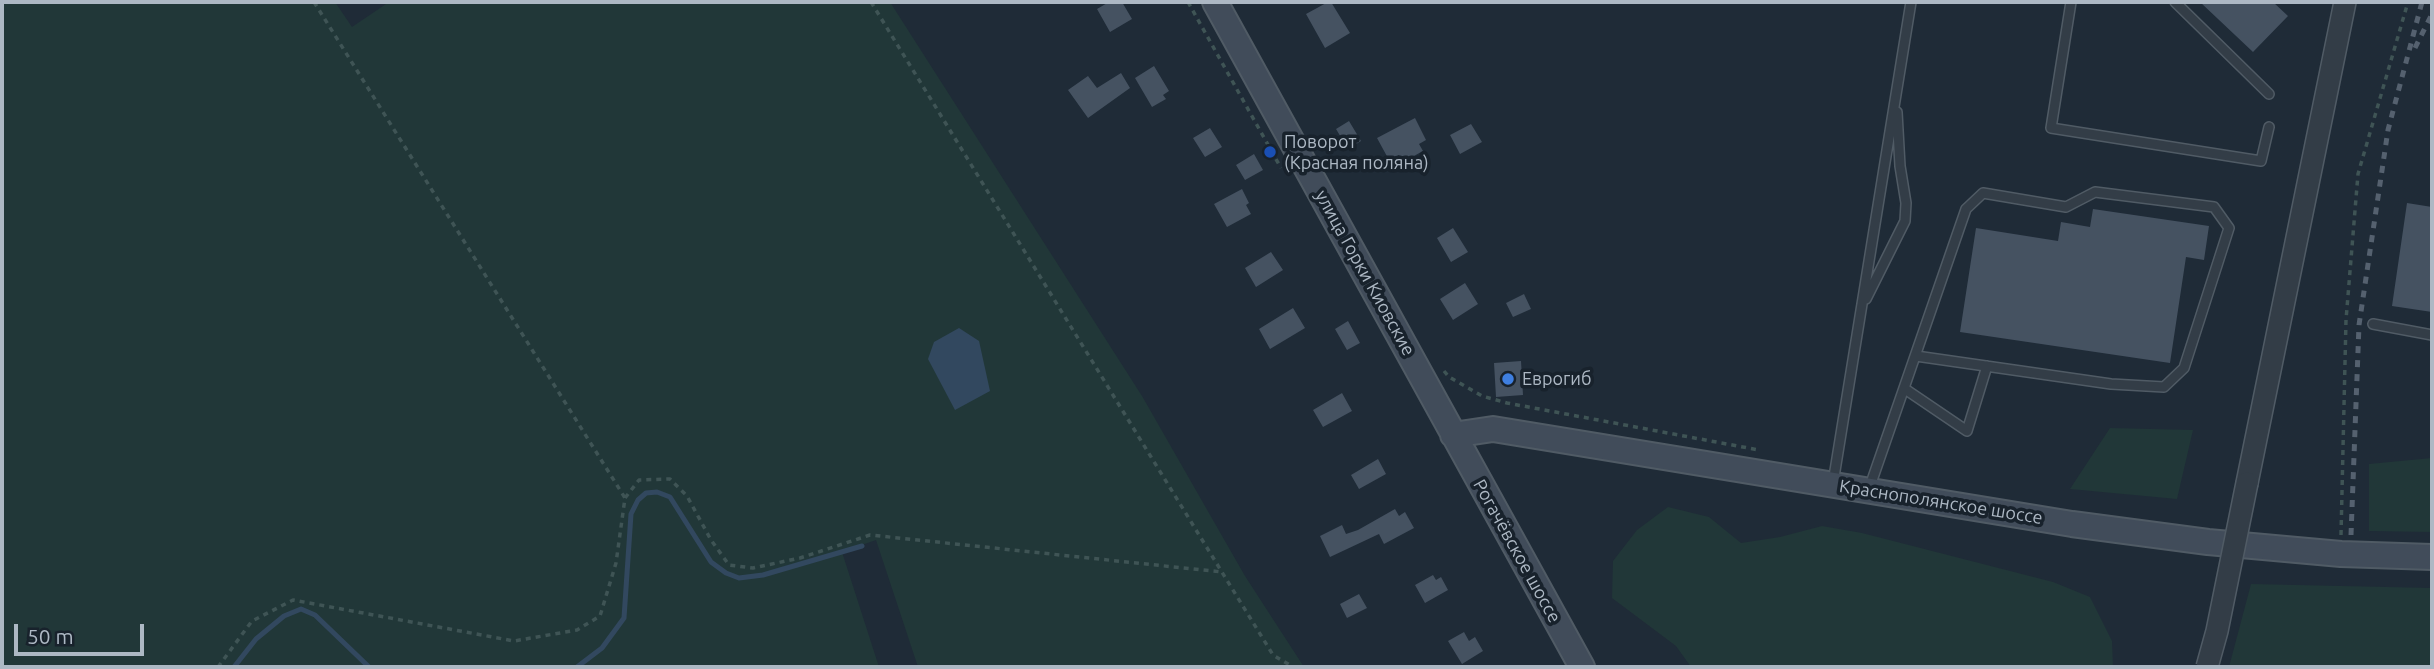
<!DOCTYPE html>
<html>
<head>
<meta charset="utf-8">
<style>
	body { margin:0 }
	#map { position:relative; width:2434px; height:669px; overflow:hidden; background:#1f2b37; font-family:Ubuntu,sans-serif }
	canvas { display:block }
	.frame { position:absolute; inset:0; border:4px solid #adb8c4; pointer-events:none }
	.scale { position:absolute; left:14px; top:624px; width:130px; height:32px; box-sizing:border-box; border:4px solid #adb8c4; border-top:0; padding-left:9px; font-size:21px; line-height:24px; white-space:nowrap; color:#adb8c4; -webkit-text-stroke:5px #18222c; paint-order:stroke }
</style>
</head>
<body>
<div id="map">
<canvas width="2434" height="669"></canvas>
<div class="frame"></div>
<div class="scale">50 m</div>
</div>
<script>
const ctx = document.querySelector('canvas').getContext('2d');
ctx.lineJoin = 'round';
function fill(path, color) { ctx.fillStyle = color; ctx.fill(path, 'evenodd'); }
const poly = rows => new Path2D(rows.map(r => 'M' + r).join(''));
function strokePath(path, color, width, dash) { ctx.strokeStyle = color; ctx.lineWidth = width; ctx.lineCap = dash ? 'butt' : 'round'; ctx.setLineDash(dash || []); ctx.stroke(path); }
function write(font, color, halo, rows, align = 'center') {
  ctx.font = font + ' Ubuntu,sans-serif'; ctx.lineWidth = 7; ctx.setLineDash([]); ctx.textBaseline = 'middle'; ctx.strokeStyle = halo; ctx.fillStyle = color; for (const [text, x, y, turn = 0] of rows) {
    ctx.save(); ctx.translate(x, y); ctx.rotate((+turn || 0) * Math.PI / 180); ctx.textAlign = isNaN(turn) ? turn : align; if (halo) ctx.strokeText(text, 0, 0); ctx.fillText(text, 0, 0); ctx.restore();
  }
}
fill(poly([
	[2,2,335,2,352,27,389,2,890,2,1142,396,1245,576,1304,667,918,667,876,540,842,552,879,667,2,667],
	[2110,428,2193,430,2177,499,2070,489],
	[2432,458,2432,532,2369,531,2369,464],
	[1668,507,1709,517,1741,543,1780,537,1822,526,1862,533,2053,582,2090,597,2112,641,2113,667,1691,667,1676,646,1612,598,1613,561,1637,530],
	[2251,584,2432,588,2432,667,2229,667]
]), '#213738');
fill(poly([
	[959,328,979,341,990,391,955,410,928,359,934,342]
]), '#32485f');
strokePath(poly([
	[234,667,256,639,284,616,301,609,315,615,369,667],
	[577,667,602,648,624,618,631,514,638,500,646,493,657,492,670,497,711,562,726,573,739,578,763,575,862,546]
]), '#32485f', 5);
fill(poly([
	[1109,2,1122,2,1132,19,1110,32,1097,9],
	[1328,2,1331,2,1350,33,1325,48,1306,14],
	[2200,2,2273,2,2288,16,2253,52],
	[1154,66,1169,91,1163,95,1166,99,1152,107,1135,78],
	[1121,73,1130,88,1088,118,1068,90,1088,76,1097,88],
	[1415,118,1426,140,1419,144,1423,151,1403,162,1399,155,1389,160,1377,138],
	[1349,121,1361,141,1348,149,1336,129],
	[1471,124,1482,142,1460,154,1450,135],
	[1210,128,1222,147,1205,157,1193,138],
	[1254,154,1263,170,1245,180,1236,165],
	[1242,189,1249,203,1246,205,1251,214,1227,227,1214,204],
	[2407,203,2432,207,2432,312,2392,306],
	[2093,209,2209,226,2204,260,2186,257,2170,363,1960,332,1976,228,2058,241,2061,222,2090,227],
	[1453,228,1468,252,1451,262,1437,238],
	[1271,252,1283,270,1256,287,1245,268],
	[1465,283,1478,304,1453,320,1440,299],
	[1524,294,1531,309,1513,317,1506,303],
	[1293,308,1305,328,1270,349,1259,329],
	[1348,321,1360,343,1347,350,1335,329],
	[1521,361,1523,395,1496,397,1494,363],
	[1342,393,1352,411,1323,427,1313,410],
	[1378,459,1386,474,1359,489,1351,475],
	[1395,509,1399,516,1405,512,1414,528,1384,544,1379,534,1330,557,1320,536,1342,525,1346,534,1358,530],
	[1433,575,1436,580,1441,577,1448,590,1425,603,1415,585],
	[1359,594,1367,608,1347,618,1340,604],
	[1464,632,1469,641,1475,637,1483,651,1462,664,1448,641]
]), '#455261');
const service = poly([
	[2071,2,2051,128,2261,161,2269,127],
	[2175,2,2269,94],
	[1866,299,1905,221,1906,203,1900,166,1897,112],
	[2373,324,2432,335],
	[1905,389,1967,431,1987,366],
	[1833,483,1911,2],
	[1869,489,1966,209,1983,193,2066,207,2095,192,2214,207,2229,228,2184,368,2164,387,2111,384,1916,356]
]);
const tertiary = poly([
	[2247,483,2345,2]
]);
const secondary = poly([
	[1215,2,1582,667],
	[1453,435,1493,429,2072,524,2208,542,2341,554,2432,557]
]);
strokePath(service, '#505b65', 12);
strokePath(tertiary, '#505b65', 24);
strokePath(secondary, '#505b65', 28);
strokePath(poly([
	[314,2,625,498],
	[871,2,1273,655,1293,667],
	[1188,2,1281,168],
	[1444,371,1449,377,1482,396,1507,403,1759,450],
	[2341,535,2346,320,2358,174,2408,2],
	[218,667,252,621,293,600,514,641,577,630,600,616,616,563,625,498,639,480,670,479,687,496,711,540,729,565,753,568,800,558,870,535,1222,572]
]), '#3f5455', 3.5, [5, 5]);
strokePath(service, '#333d47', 9);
strokePath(tertiary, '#333d47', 21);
strokePath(secondary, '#414c5a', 24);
strokePath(poly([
	[2415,48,2432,14],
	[2351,535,2359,325,2388,130,2422,2]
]), '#55616f', 5, [7, 7]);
const tertiaryBridge = poly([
	[2207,667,2217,631,2247,483]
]);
strokePath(tertiaryBridge, '#505b65', 24, []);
strokePath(tertiaryBridge, '#333d47', 21);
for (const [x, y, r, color] of [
	[1270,152,7,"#1a4fb4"],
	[1508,379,7,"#3f7fe0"]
]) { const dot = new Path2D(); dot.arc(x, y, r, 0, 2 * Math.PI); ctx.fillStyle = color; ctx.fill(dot); strokePath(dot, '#18222c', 2.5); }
write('18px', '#adb8c4', '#18222c', [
	["Поворот",1284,142],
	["(Красная поляна)",1284,163],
	["Еврогиб",1522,379]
], 'left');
write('18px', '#adb8c4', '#18222c', [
	["улица Горки Киовские",1365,273,61],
	["Краснополянское шоссе",1941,502,9],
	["Рогачёвское шоссе",1517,551,61]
]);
</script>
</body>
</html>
